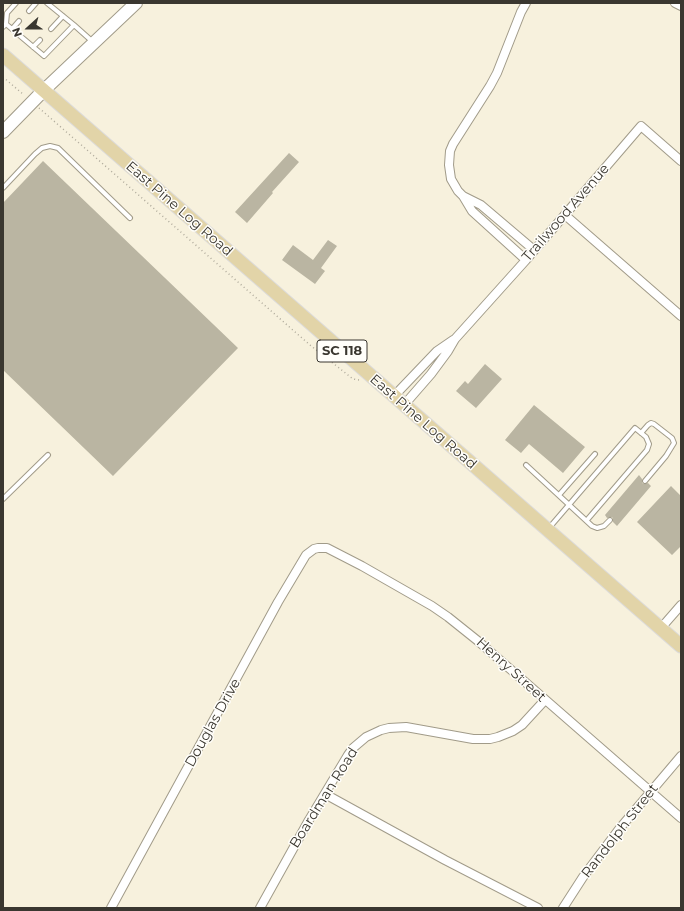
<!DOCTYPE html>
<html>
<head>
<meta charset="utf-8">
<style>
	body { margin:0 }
	#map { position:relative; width:684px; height:911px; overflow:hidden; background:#f7f1dd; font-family:Montserrat,sans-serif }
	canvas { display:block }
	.frame { position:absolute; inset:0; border:4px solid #3a3730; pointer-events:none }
	.north { position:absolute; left:8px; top:8px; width:40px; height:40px; -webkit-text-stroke:3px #fffefa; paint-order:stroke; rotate:249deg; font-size:11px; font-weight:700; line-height:16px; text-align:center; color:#3a3730 }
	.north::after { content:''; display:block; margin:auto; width:14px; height:18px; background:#3a3730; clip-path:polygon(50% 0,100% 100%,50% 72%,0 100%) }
</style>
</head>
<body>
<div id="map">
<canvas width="684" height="911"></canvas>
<div class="frame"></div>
<div class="north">N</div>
</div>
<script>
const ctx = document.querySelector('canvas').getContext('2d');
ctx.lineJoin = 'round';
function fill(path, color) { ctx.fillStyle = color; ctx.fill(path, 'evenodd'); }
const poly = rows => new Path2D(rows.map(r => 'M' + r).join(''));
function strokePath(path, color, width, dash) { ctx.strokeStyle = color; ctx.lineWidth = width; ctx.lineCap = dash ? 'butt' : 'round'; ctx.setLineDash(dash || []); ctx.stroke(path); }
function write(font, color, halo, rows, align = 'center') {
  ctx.font = font + ' Montserrat,sans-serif'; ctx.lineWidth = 3; ctx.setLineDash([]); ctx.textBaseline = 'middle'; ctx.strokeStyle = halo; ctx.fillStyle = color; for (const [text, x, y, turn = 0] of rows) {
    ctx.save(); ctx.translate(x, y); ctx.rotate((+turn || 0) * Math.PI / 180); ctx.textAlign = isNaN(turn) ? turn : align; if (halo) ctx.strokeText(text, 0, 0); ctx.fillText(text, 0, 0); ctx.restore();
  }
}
fill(poly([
	[289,153,299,162,272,192,273,193,247,223,235,212],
	[43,161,238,348,113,476,3,370,3,203],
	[328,240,337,246,321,268,325,271,315,284,282,260,293,245,313,260],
	[485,364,502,379,476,408,456,391,465,381,468,384],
	[534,405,585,447,563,473,529,444,521,453,505,440],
	[639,475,642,479,642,483,645,484,648,483,651,486,617,526,613,522,613,519,612,517,607,518,605,515],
	[671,486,681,496,681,546,672,555,637,522]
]), '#bab5a2');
const lane = poly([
	[47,3,74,25],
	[29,11,36,3],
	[6,24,7,13,16,3],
	[3,27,6,24,44,56,74,25,93,42],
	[12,29,19,21],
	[51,29,63,16],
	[33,47,40,40],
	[3,188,35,154,42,148,50,146,58,148,130,218],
	[641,433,648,425,651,423,654,424,672,438,674,443,666,456,645,481],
	[526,465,592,526,597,528,604,526,610,520],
	[559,495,595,454],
	[3,499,48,455],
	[549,528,635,428,646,437,649,444,647,450,587,520]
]);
const street = poly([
	[526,3,521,12,497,73,490,86,453,144,450,151,449,165,451,179,458,191,463,196,481,205,534,250],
	[675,3,681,6],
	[463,196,472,211,526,260],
	[565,215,681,316],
	[394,396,437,351,453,340],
	[404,405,431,374,448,351,455,339,526,260,641,126,681,161],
	[661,628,681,605],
	[325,794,445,860,538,908],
	[111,908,278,602,306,555,314,549,318,548,327,548,362,566,432,606,448,617,478,641,681,818],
	[260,908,309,820,348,755,353,748,366,737,381,730,389,728,406,727,473,739,490,739,498,737,513,731,522,725,545,700],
	[563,908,583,877,620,828,681,756]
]);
const secondary = poly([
	[3,132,43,91,136,3]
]);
const primary = poly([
	[3,55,681,646]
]);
strokePath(lane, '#a19b89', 6);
strokePath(street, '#a19b89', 10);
strokePath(secondary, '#a19b89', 14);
strokePath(primary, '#dcdbda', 15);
strokePath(poly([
	[3,77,24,95],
	[39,108,310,345,353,379,359,380]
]), '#afaa9b', 1.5, [1, 3]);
strokePath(lane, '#fff', 4);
strokePath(street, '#fff', 8);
strokePath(secondary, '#fff', 12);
strokePath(primary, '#e2d4a8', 13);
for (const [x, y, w] of [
	[342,351,50]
]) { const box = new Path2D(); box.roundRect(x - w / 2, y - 11, w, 22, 3); ctx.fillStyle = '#fffefa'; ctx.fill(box); strokePath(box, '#3a3730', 1); }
write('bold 13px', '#3a3730', null, [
	["SC 118",342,351]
]);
write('14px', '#3a3730', '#fffefa', [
	["East Pine Log Road",179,209,41],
	["Trailwood Avenue",566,213,-49],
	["East Pine Log Road",423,422,41],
	["Henry Street",511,670,42],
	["Douglas Drive",213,723,-61],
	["Boardman Road",324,798,-58],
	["Randolph Street",620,831,-52]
]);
</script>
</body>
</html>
